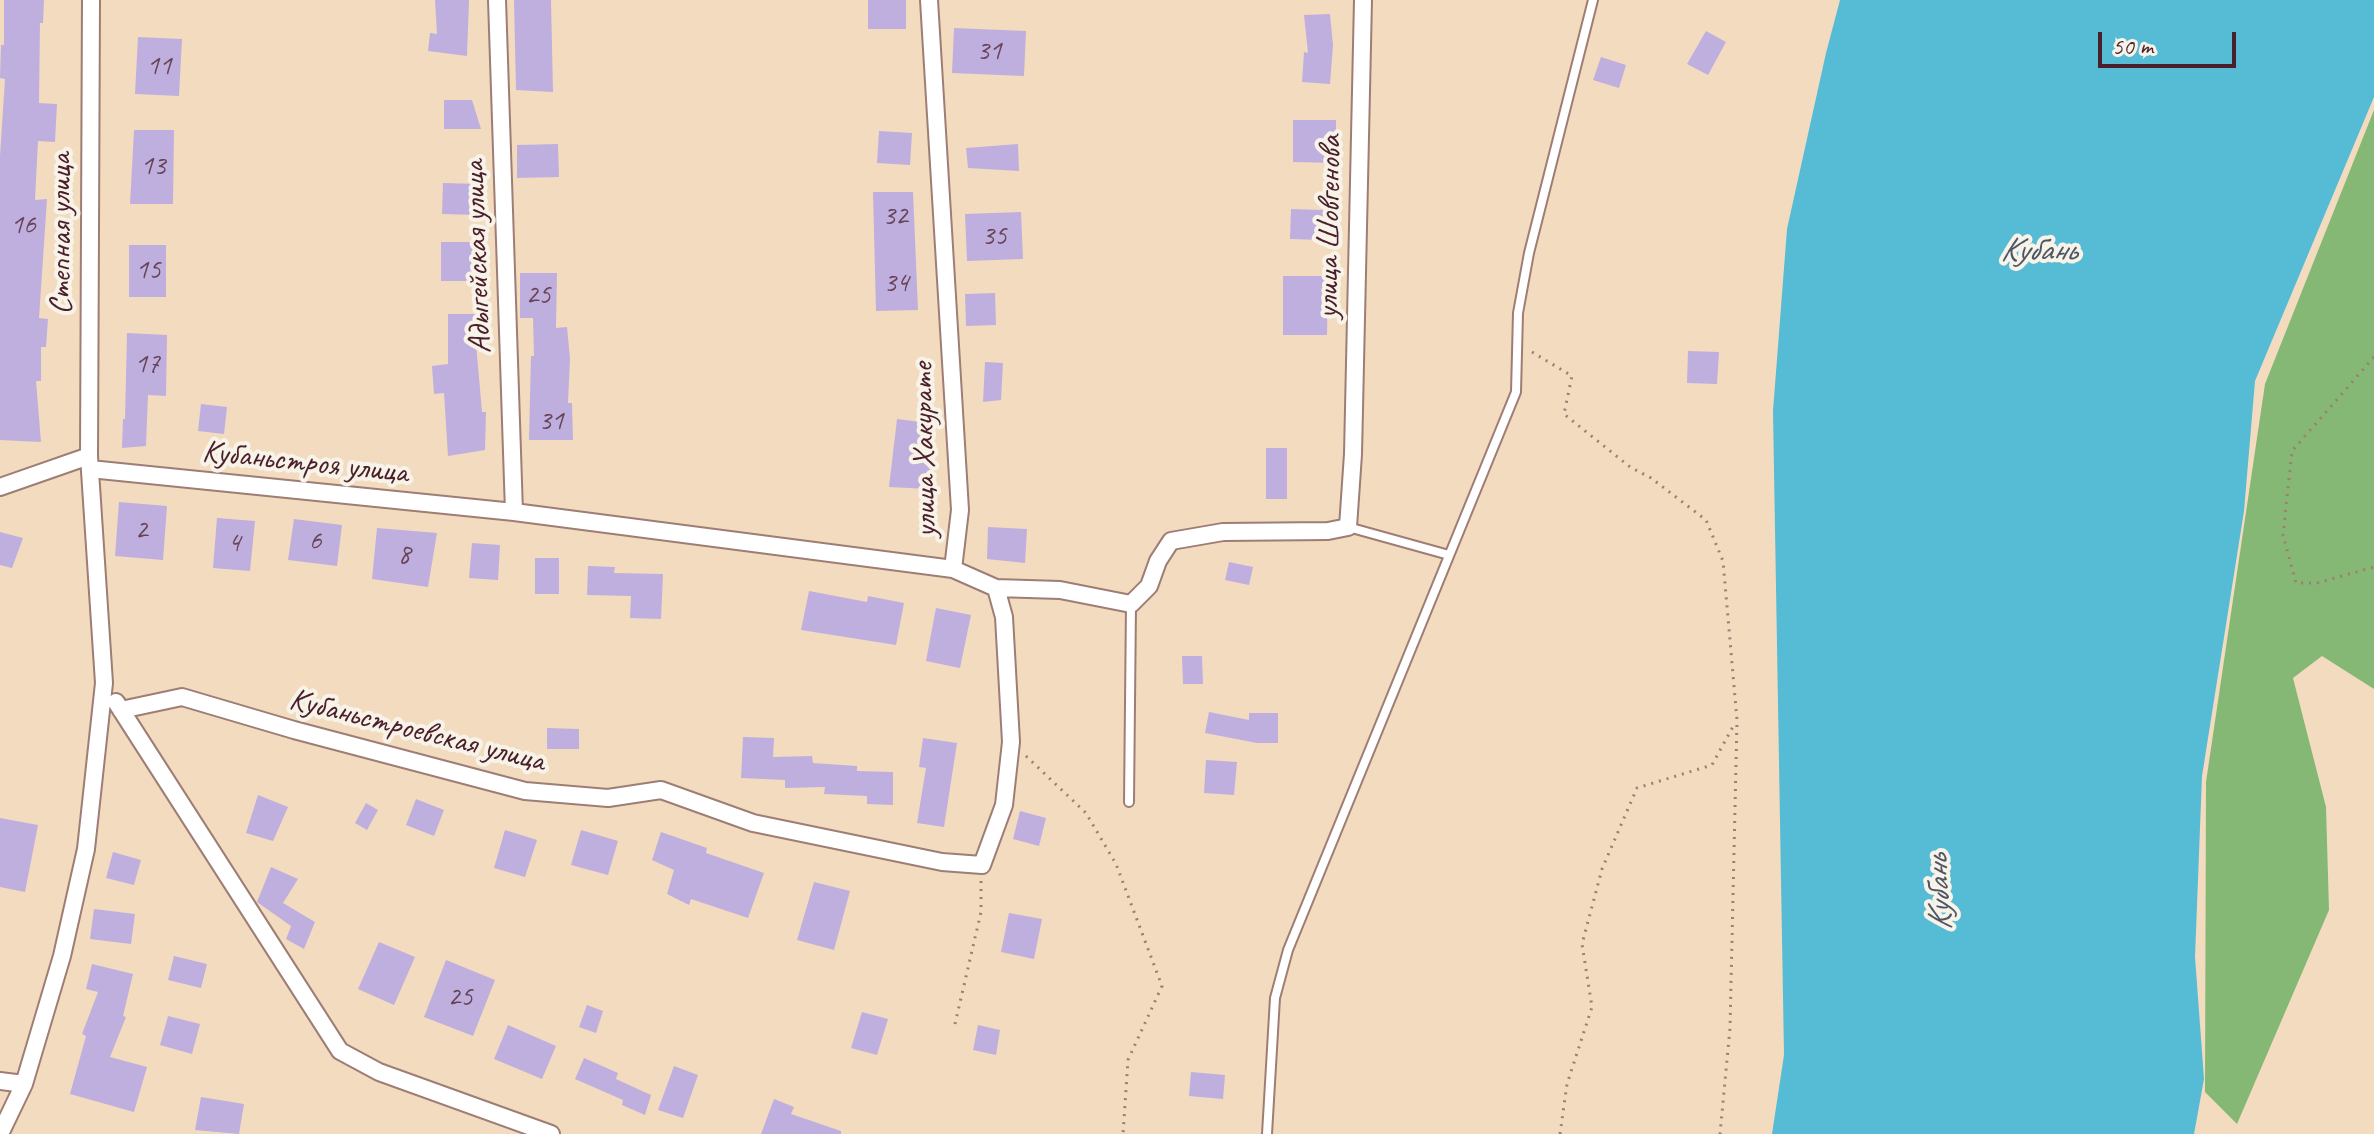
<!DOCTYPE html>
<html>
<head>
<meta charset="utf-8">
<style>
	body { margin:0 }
	#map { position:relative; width:2374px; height:1134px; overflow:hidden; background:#f3dbbf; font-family:Caveat,sans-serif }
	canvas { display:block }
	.scale { position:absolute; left:2098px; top:32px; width:138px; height:36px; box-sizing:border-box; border:4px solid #4a1f2b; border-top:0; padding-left:10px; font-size:24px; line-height:28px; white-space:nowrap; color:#4a1f2b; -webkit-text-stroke:6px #f7f3e8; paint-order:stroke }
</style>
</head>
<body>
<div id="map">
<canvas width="2374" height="1134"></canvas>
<div class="scale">50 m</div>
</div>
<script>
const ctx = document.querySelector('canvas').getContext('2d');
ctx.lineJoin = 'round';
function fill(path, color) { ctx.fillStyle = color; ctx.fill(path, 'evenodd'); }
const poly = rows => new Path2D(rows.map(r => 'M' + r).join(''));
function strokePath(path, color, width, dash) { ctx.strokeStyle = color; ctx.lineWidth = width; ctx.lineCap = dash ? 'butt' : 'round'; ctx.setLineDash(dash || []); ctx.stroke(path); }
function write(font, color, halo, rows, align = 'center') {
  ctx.font = font + ' Caveat,sans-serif'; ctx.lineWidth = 8; ctx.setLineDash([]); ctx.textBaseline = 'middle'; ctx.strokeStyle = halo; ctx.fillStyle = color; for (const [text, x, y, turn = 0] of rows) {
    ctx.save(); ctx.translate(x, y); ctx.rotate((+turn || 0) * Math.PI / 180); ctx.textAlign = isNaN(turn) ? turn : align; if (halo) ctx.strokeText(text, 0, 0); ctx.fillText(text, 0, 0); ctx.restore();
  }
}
fill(poly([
	[2374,110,2374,689,2322,656,2293,678,2326,807,2329,910,2237,1124,2205,1092,2206,782,2265,384]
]), '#84b874');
fill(poly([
	[1840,0,2374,0,2374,97,2255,381,2244,511,2202,776,2195,957,2204,1079,2194,1134,1772,1134,1784,1055,1773,411,1787,229,1826,53]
]), '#56bbd4');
fill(poly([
	[4,0,44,0,43,23,40,23,39,103,57,104,55,142,38,141,35,200,47,199,39,318,48,319,46,347,41,347,41,381,36,381,41,442,0,440,0,156,5,79,0,78,1,45,4,45],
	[435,0,469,0,467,56,428,51,430,33,437,34],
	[514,0,551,0,553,92,516,90],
	[868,0,906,0,906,29,868,29],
	[1330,14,1333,45,1330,84,1302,82,1304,52,1308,53,1304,15],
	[954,28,1026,31,1024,76,952,73],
	[1706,31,1726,42,1708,75,1687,64],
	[138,37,182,39,179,96,135,94],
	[1601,57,1626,65,1619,88,1593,80],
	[444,100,472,100,481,129,444,129],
	[1293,120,1336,120,1336,163,1293,162],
	[134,130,174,130,173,204,130,204],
	[879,131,912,133,910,165,877,163],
	[558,144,559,177,517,178,517,145],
	[1018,144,1019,171,968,168,966,148],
	[443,183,479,184,478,215,442,214],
	[873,192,913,192,918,310,876,311],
	[1291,209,1323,210,1322,240,1290,239],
	[1021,212,1023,259,967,261,965,214],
	[441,242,478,242,478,281,441,281],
	[129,245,166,245,166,297,129,297],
	[520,273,557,273,556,328,567,327,570,359,568,403,572,403,573,440,529,440,531,356,534,356,533,318,520,318],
	[1283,276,1328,276,1327,335,1283,335],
	[995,293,996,325,966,326,965,294],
	[448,314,480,314,481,343,476,343,482,412,486,412,485,450,448,456,444,393,434,394,432,366,448,364],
	[127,333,167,335,166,396,148,395,146,446,122,448,123,419,125,419],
	[1688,351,1719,352,1717,384,1687,383],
	[985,362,1003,363,1001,400,983,402],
	[201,404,227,407,224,434,198,431],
	[897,419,928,423,923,458,931,459,929,489,889,487],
	[1266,448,1287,448,1287,499,1266,499],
	[119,502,167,506,163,560,115,556],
	[217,518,255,521,250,571,213,568],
	[294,519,342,525,337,566,288,560],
	[988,527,1027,529,1025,563,987,559],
	[377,528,437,533,428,587,372,579],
	[0,532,23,538,12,568,0,565],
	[472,543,500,545,498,580,469,578],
	[535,558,559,558,559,594,535,594],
	[1229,562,1253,567,1249,585,1225,580],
	[588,566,615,567,614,573,663,574,661,619,630,618,631,596,587,595],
	[809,591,867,602,868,596,904,603,896,645,801,630],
	[936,608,971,615,960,668,926,661],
	[1182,656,1202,656,1203,684,1183,684],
	[1209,712,1249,720,1249,713,1278,713,1278,743,1257,743,1205,733],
	[547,728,579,729,579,749,547,749],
	[743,737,774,738,773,757,812,756,813,763,857,766,857,771,893,772,893,805,867,804,867,796,824,794,825,787,785,788,785,780,741,778],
	[923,738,957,743,944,827,917,823,926,768,919,767],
	[1206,760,1237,762,1234,795,1204,793],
	[258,795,288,807,273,841,246,833],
	[416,799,444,810,434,836,406,825],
	[366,803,378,810,367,830,355,823],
	[1020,811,1046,818,1039,846,1013,839],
	[0,818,38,825,25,892,0,887],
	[505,830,537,840,525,877,494,868],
	[581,830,618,841,608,875,571,865],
	[661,832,707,848,706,853,764,873,748,918,691,899,689,905,667,894,674,870,652,860],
	[113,852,141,860,134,885,106,878],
	[271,867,298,879,283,903,315,922,304,949,286,939,291,926,257,902],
	[814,882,850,891,834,950,797,940],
	[94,909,135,914,131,944,90,939],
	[1009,913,1042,919,1034,959,1001,952],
	[379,942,415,957,394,1005,358,989],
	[174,956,207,964,201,988,168,980],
	[446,960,495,980,473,1036,424,1017],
	[92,964,133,974,123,1016,126,1017,110,1057,147,1067,134,1112,70,1094,86,1036,82,1034,98,992,86,989],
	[587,1005,603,1011,596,1033,579,1027],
	[862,1012,888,1019,877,1055,851,1048],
	[168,1016,200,1024,192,1054,160,1045],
	[508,1025,556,1046,542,1079,494,1059],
	[978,1025,1000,1030,996,1055,973,1050],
	[584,1058,618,1073,616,1079,651,1095,645,1115,622,1105,623,1100,575,1079],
	[674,1066,698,1075,683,1118,658,1110],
	[1191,1072,1225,1075,1223,1099,1189,1096],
	[201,1097,244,1104,239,1134,195,1130],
	[774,1099,794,1107,791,1114,841,1131,841,1134,761,1134]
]), '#bfafde');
const lane = poly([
	[1348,527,1449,555],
	[1129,802,1131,604],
	[1267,1134,1275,998,1288,950,1516,392,1518,313,1529,253,1593,0]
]);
const street = poly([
	[497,0,514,512],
	[929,0,960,510,953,569],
	[90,469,514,512,953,569,996,588,1004,617,1011,742,1004,805,982,865,942,862,753,823,661,790,608,798,525,791,294,730,182,697,121,710],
	[0,487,89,456],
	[996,588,1060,590,1131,604,1149,586,1158,561,1171,541,1223,532,1328,531,1348,527,1353,454,1363,0],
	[116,702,340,1051,379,1072,551,1134],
	[0,1081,24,1084],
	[0,1134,24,1084,62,956,86,849,104,683,89,456,91,0]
]);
strokePath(lane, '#9e7d75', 12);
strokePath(street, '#9e7d75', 20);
strokePath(poly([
	[1532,352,1572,376,1564,414,1630,467,1651,478,1706,520,1723,561,1737,720,1730,1028,1720,1134],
	[2374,357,2292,451,2283,535,2296,583,2317,583,2374,567],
	[1026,756,1086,813,1116,864,1162,986,1128,1060,1123,1134],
	[955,1024,981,912,981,881],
	[1560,1134,1567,1084,1592,1007,1582,944,1602,869,1637,788,1712,765,1735,723]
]), '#9e7d75', 3, [2, 6]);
strokePath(lane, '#fff', 8);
strokePath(street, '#fff', 16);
write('28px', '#674358', null, [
	["31",989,52],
	["11",159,67],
	["13",153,167],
	["32",895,217],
	["16",23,226],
	["35",994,237],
	["15",148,271],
	["34",896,284],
	["25",538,296],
	["17",147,365],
	["31",551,422],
	["2",141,531],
	["6",315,542],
	["4",234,544],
	["8",404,556],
	["25",460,998]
]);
write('32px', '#4a1f2b', '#f7f3e8', [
	["улица Шовгенова",1330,227,-89],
	["Степная улица",62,234,-90],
	["Адыгейская улица",478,257,-92],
	["улица Хакурате",925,450,-91],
	["Кубаньстроя улица",305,463,6],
	["Кубаньстроевская улица",417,731,14]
]);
write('italic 34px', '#4e5666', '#f7f3e8', [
	["Кубань",2038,251],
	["Кубань",1940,893,-93]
]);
</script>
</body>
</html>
